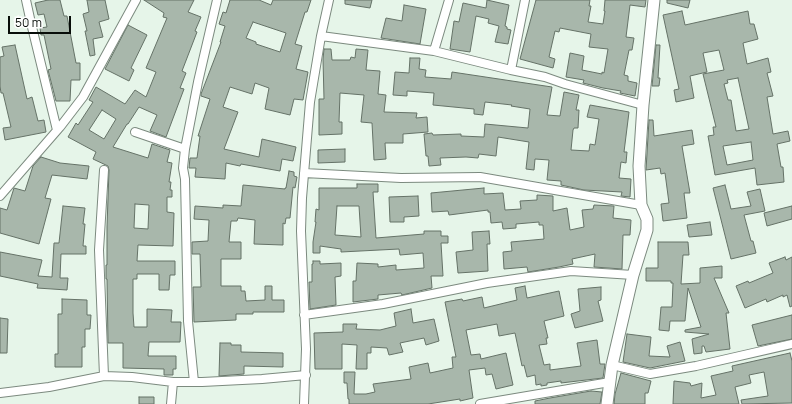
<!DOCTYPE html>
<html>
<head>
<meta charset="utf-8">
<style>
	body { margin:0 }
	#map { position:relative; width:792px; height:404px; overflow:hidden; background:#e6f5e9; font-family:Manrope,sans-serif }
	canvas { display:block }
	.scale { position:absolute; left:8px; top:16px; width:63px; height:18px; box-sizing:border-box; border:2px solid #080d09; border-top:0; padding-left:5px; font-size:12px; line-height:14px; white-space:nowrap; color:#080d09; -webkit-text-stroke:3px #fff; paint-order:stroke }
</style>
</head>
<body>
<div id="map">
<canvas width="792" height="404"></canvas>
<div class="scale">50 m</div>
</div>
<script>
const ctx = document.querySelector('canvas').getContext('2d');
ctx.lineJoin = 'round';
function fill(path, color) { ctx.fillStyle = color; ctx.fill(path, 'evenodd'); }
const poly = rows => new Path2D(rows.map(r => 'M' + r).join(''));
function strokePath(path, color, width, dash) { ctx.strokeStyle = color; ctx.lineWidth = width; ctx.lineCap = dash ? 'butt' : 'round'; ctx.setLineDash(dash || []); ctx.stroke(path); }
const building = poly([
	[48,0,60,0,64,16,67,16,76,63,80,63,80,80,71,80,70,101,56,101,48,70,51,69,44,35,41,35,40,28,47,27,44,14,38,15,35,3,48,0],
	[87,0,105,0,109,19,99,22,103,37,93,39,95,55,90,56,85,31,87,31,83,14,89,12,87,0],
	[144,0,194,0,188,12,201,17,195,31,197,32,182,71,186,73,180,88,184,89,166,137,150,131,157,115,139,107,128,124,127,124,113,147,148,158,152,144,170,150,167,162,172,163,169,182,171,182,170,190,172,190,172,197,167,197,167,212,174,213,173,246,138,245,137,261,175,261,175,275,170,275,169,290,159,290,159,274,137,274,137,279,133,279,133,313,134,327,147,327,147,309,172,310,171,322,181,322,180,342,149,342,148,356,176,356,176,369,173,369,173,375,164,375,164,369,123,368,123,343,108,343,107,279,106,279,106,265,107,265,107,227,109,170,108,166,93,159,96,152,68,137,76,123,78,125,93,102,89,100,96,87,125,104,135,90,146,97,156,72,146,68,167,18,163,17,164,13,144,0],
	[102,110,116,119,104,139,89,130,102,110],
	[135,204,149,205,148,229,134,228,135,204],
	[230,0,259,0,271,5,273,0,311,0,307,12,305,12,295,44,302,46,296,69,308,72,303,100,294,99,290,115,265,109,269,88,255,83,252,94,230,87,223,107,238,112,224,149,259,157,262,139,296,147,293,161,282,159,280,171,241,164,240,166,226,163,225,179,195,177,196,168,189,168,190,158,197,158,200,136,198,136,210,99,201,96,201,94,221,42,220,42,225,26,219,24,223,12,226,13,230,0],
	[253,22,286,33,280,52,256,44,256,42,246,38,253,22],
	[345,0,372,0,370,8,345,4,345,0],
	[487,0,509,5,505,26,507,27,507,29,511,30,508,44,495,42,499,26,488,23,489,19,476,16,470,52,450,49,454,21,459,22,463,3,486,8,487,0],
	[536,0,590,0,589,6,591,6,588,22,603,24,605,11,604,11,605,0,646,0,645,7,630,5,626,37,634,38,632,50,629,50,624,75,628,76,628,81,637,83,635,96,620,93,621,91,603,88,583,83,584,80,566,77,570,53,584,56,582,70,602,74,602,72,604,73,608,49,589,47,591,34,560,28,559,32,555,31,549,57,555,59,553,68,520,59,536,0],
	[667,0,690,0,688,8,667,3,667,0],
	[404,5,426,9,420,44,381,38,386,18,402,21,404,5],
	[682,11,685,25,748,11,750,24,754,24,758,39,743,43,747,64,768,58,771,72,767,73,773,96,767,97,773,134,788,131,790,141,777,144,781,167,783,167,784,182,757,185,755,168,715,175,708,136,714,135,713,127,716,127,703,74,724,70,719,50,703,53,707,72,690,76,694,98,676,102,674,90,679,89,663,15,682,11],
	[738,78,749,129,736,131,731,100,728,100,724,84,728,83,727,80,738,78],
	[751,142,753,160,727,165,723,146,751,142],
	[128,25,147,35,131,68,134,70,129,81,105,69,128,25],
	[15,45,27,99,32,97,38,121,44,120,46,132,5,140,3,128,11,127,3,93,1,93,0,86,0,57,4,56,2,47,15,45],
	[656,45,660,45,658,78,660,78,659,86,652,86,656,45],
	[324,49,331,49,332,60,350,60,351,57,355,58,356,49,368,50,366,70,380,71,378,94,386,95,384,112,417,113,416,118,427,117,428,132,403,134,403,143,385,143,386,159,374,160,372,123,361,122,364,95,340,93,339,122,342,122,342,134,319,135,319,99,324,99,323,59,324,49],
	[410,58,420,58,419,69,426,70,425,77,451,79,452,72,552,87,547,115,560,116,564,92,579,95,576,110,579,110,578,128,574,128,573,130,571,150,589,151,590,144,595,145,599,119,587,117,590,105,629,112,624,152,627,152,626,163,621,162,619,178,631,179,630,197,621,196,622,192,584,190,561,185,561,181,547,180,549,160,535,159,534,170,526,169,529,142,498,137,496,156,479,154,478,158,466,157,440,158,441,165,429,166,428,156,426,156,424,134,432,133,433,135,461,134,461,136,484,137,485,124,528,128,530,109,511,106,512,105,485,102,483,115,474,114,474,109,433,105,434,93,407,91,407,96,393,95,395,72,409,73,410,58],
	[649,120,653,120,654,136,692,130,694,144,682,146,690,193,684,193,687,218,663,221,661,204,669,203,665,173,661,174,660,168,646,170,649,120],
	[345,149,345,162,318,163,318,150,345,149],
	[41,157,60,163,89,166,87,179,52,175,45,198,51,199,39,244,0,233,0,208,7,210,14,188,25,191,33,166,41,157],
	[289,171,294,172,294,176,297,177,295,188,293,187,290,218,286,218,285,224,283,223,283,245,254,244,255,220,238,218,237,221,231,221,229,242,241,242,241,259,221,259,221,286,241,286,241,291,245,291,246,301,265,300,265,286,272,286,272,300,284,300,284,312,253,312,253,314,236,314,236,320,194,322,193,287,201,287,200,254,192,254,192,242,208,241,209,220,194,219,195,206,223,208,223,205,241,206,243,185,285,189,285,188,286,188,289,171],
	[357,184,378,184,378,192,373,192,376,238,424,234,424,231,441,231,441,236,448,236,448,243,441,243,443,276,431,276,432,288,402,295,401,293,378,295,378,299,353,302,353,281,356,281,357,263,378,264,378,267,396,265,396,270,424,268,423,253,400,255,399,249,341,252,341,249,320,246,320,253,313,253,313,242,316,222,315,222,316,209,319,210,319,188,357,188,357,184],
	[337,206,359,206,361,237,335,235,337,206],
	[725,185,731,209,751,206,747,192,760,189,765,211,744,215,751,241,753,241,756,253,731,259,713,188,725,185],
	[484,188,484,194,503,193,505,210,521,209,520,201,537,200,537,195,553,196,553,211,567,208,570,230,584,227,582,210,593,209,594,205,614,206,613,218,631,220,630,235,623,235,622,269,594,267,595,254,572,259,573,264,559,267,528,272,527,267,504,269,503,252,512,251,511,242,544,239,543,225,539,225,539,222,516,224,516,228,503,229,502,222,491,223,490,212,488,212,488,210,449,215,448,211,432,212,431,193,484,188],
	[418,196,419,216,404,217,404,222,390,222,389,197,418,196],
	[63,206,85,208,83,224,85,224,83,246,86,246,86,254,61,254,60,278,68,278,67,290,37,288,38,284,0,276,0,252,42,260,38,276,52,277,54,243,59,243,63,206],
	[792,206,792,219,767,226,764,213,792,206],
	[710,222,712,235,689,237,687,225,710,222],
	[489,231,490,244,487,244,488,271,458,273,456,252,473,250,472,232,489,231],
	[658,242,688,242,689,255,683,255,681,284,700,283,700,268,722,266,722,278,714,278,729,313,726,313,730,349,706,352,704,346,702,346,702,353,694,354,692,339,709,334,685,332,685,330,701,327,688,288,685,321,670,321,669,331,659,330,661,307,672,307,673,283,671,283,671,281,646,281,646,268,658,268,658,242],
	[785,257,786,260,792,257,792,306,790,307,787,295,783,297,783,295,767,302,766,299,745,308,736,286,748,281,749,283,773,273,769,263,785,257],
	[313,261,320,261,320,264,341,263,341,276,335,277,336,305,310,309,309,282,312,282,312,264,313,264,313,261],
	[525,286,527,298,559,291,564,316,544,321,548,338,546,338,547,344,539,345,544,365,550,364,550,370,581,366,577,343,597,340,600,364,605,364,603,378,561,383,561,381,547,383,547,385,541,386,541,384,536,385,535,375,527,377,524,365,522,366,515,333,499,336,497,324,466,330,471,355,480,354,481,359,506,353,513,385,496,389,492,374,486,375,485,368,469,370,473,398,460,401,460,399,428,404,349,404,349,399,348,399,347,383,344,383,344,372,355,372,354,394,366,394,375,392,373,384,411,379,409,367,428,363,430,373,453,368,452,357,456,357,445,302,462,299,463,301,482,297,484,308,517,300,515,288,525,286],
	[601,287,601,300,598,301,603,321,575,328,571,314,580,311,578,289,601,287],
	[62,299,87,300,87,315,91,315,90,329,85,329,85,347,82,347,82,367,55,367,55,354,58,354,58,314,62,314,62,299],
	[411,309,413,323,434,319,439,341,426,345,424,338,400,343,403,352,389,355,387,348,371,347,371,353,367,353,367,369,356,369,357,345,342,344,342,369,315,369,314,333,343,332,343,324,357,324,356,329,380,330,396,326,394,313,411,309],
	[792,315,792,339,758,346,752,325,792,315],
	[0,318,8,319,7,353,0,353,0,318],
	[627,334,651,337,649,356,670,357,667,346,680,342,685,361,650,368,623,362,627,334],
	[220,343,231,343,231,345,241,345,241,352,283,353,283,367,244,366,244,374,219,376,220,343],
	[790,353,792,361,792,403,742,404,741,400,768,396,764,372,749,375,751,383,735,387,739,404,673,404,674,381,690,383,691,386,702,383,701,398,716,395,711,376,733,371,732,366,790,353],
	[621,373,651,381,648,393,645,393,645,404,614,404,615,394,621,373],
	[591,391,602,392,600,404,535,404,535,401,550,398,591,391],
	[139,397,154,397,154,404,139,404,139,397]
]);
fill(building, '#a8b7ab');
strokePath(building, '#657267', 1);
const street = poly([
	[26,0,31,23,57,130],
	[321,36,434,51,511,70,545,77,565,84,643,105],
	[434,51,449,0],
	[511,70,525,0],
	[135,132,185,149],
	[304,173,401,178,480,177,641,205],
	[0,196,60,127,83,97,136,0],
	[304,315,383,304,487,283,571,271,633,275],
	[612,365,650,374,696,366,792,344],
	[104,376,99,250,104,170],
	[194,382,188,321,185,179,183,168,185,149,198,82,217,0],
	[0,393,49,387,104,376,132,377,173,382,202,382,262,379,306,375],
	[171,404,173,382],
	[304,404,306,349,301,231,302,198,310,102,321,36,329,0],
	[480,404,610,382]
]);
const secondary = poly([
	[607,404,612,365,633,275,647,230,647,219,641,205,639,166,643,105,654,0]
]);
strokePath(street, '#7c8a7f', 10);
strokePath(secondary, '#7c8a7f', 13);
strokePath(street, '#fff', 8);
strokePath(secondary, '#fff', 11);
</script>
</body>
</html>
